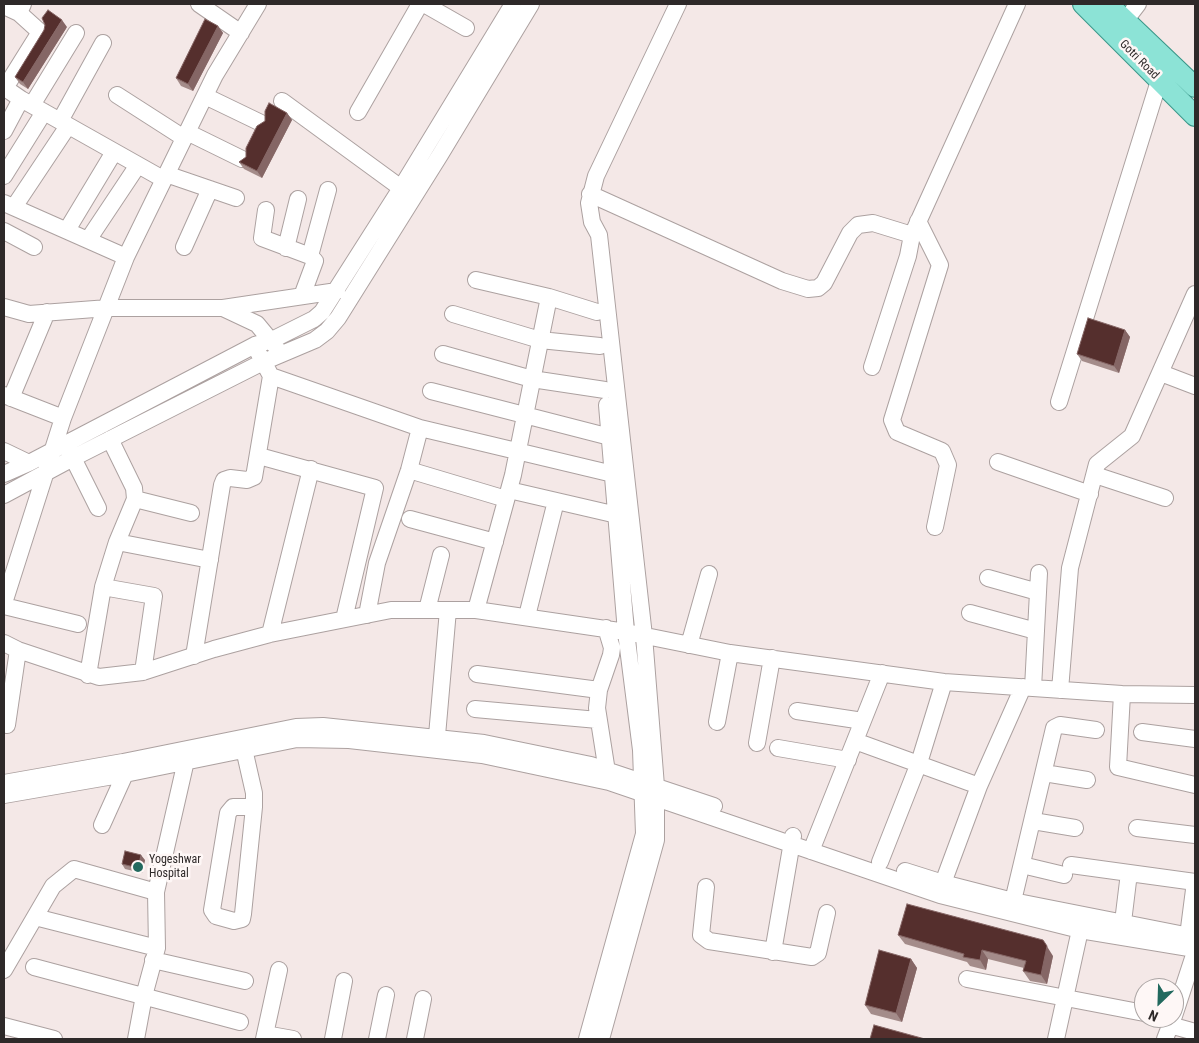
<!DOCTYPE html>
<html>
<head>
<meta charset="utf-8">
<style>
	body { margin:0 }
	#map { position:relative; width:1199px; height:1043px; overflow:hidden; background:#f4e8e7; font-family:"Roboto Condensed",sans-serif }
	canvas { display:block }
	.frame { position:absolute; inset:0; border:5px solid #2e2929; pointer-events:none }
	.north { position:absolute; left:1134px; top:978px; width:50px; height:50px; box-sizing:border-box; background:#fef7f6; border:1px solid #aba5a4; border-radius:50%; rotate:204deg; font-size:14px; font-weight:700; line-height:20px; text-align:center; color:#2e2929 }
	.north::after { content:''; display:block; margin:auto; width:18px; height:22px; background:#22695e; clip-path:polygon(50% 0,100% 100%,50% 72%,0 100%) }
</style>
</head>
<body>
<div id="map">
<canvas width="1199" height="1043"></canvas>
<div class="frame"></div>
<div class="north">N</div>
</div>
<script>
const ctx = document.querySelector('canvas').getContext('2d');
ctx.lineJoin = 'round';
const poly = rows => new Path2D(rows.map(r => 'M' + r).join(''));
function strokePath(path, color, width, dash) { ctx.strokeStyle = color; ctx.lineWidth = width; ctx.lineCap = dash ? 'butt' : 'round'; ctx.setLineDash(dash || []); ctx.stroke(path); }
function fill(path, color) { ctx.fillStyle = color; ctx.fill(path, 'evenodd'); }
function write(font, color, halo, rows, align = 'center') {
  ctx.font = font + ' "Roboto Condensed",sans-serif'; ctx.lineWidth = 5; ctx.setLineDash([]); ctx.textBaseline = 'middle'; ctx.strokeStyle = halo; ctx.fillStyle = color; for (const [text, x, y, turn = 0] of rows) {
    ctx.save(); ctx.translate(x, y); ctx.rotate((+turn || 0) * Math.PI / 180); ctx.textAlign = isNaN(turn) ? turn : align; if (halo) ctx.strokeText(text, 0, 0); ctx.fillText(text, 0, 0); ctx.restore();
  }
}
const minor = poly([
	[199,4,241,33],
	[424,4,466,28],
	[4,6,19,13],
	[1125,21,1138,4],
	[117,95,184,138],
	[205,96,261,123],
	[21,99,163,179],
	[282,101,401,188],
	[32,105,76,33],
	[358,112,420,4],
	[60,121,103,43],
	[4,131,21,99,5,88,40,32,19,13,23,4],
	[187,132,242,159],
	[166,174,236,198],
	[4,176,44,112],
	[590,194,782,281,808,289,818,288,824,283,850,233,858,225,873,223,912,235,908,256,872,367],
	[4,203,126,257],
	[14,207,68,126],
	[266,210,262,238,310,256,315,261,302,296],
	[918,221,940,265,892,420,897,432,942,451,948,465,935,527],
	[67,230,114,152],
	[4,231,34,247],
	[914,231,1017,4],
	[88,240,138,165],
	[184,247,210,189],
	[286,248,298,199],
	[310,256,328,190],
	[476,280,549,297,597,312],
	[4,307,29,314,108,308,223,308,337,291],
	[223,308,257,324,276,347],
	[453,314,540,340,600,346],
	[258,352,271,376,420,428,613,474],
	[443,354,532,379,605,390],
	[1161,373,1195,386],
	[431,391,610,437],
	[4,395,63,418],
	[11,398,47,312],
	[1059,402,1159,81],
	[68,448,98,508],
	[4,451,29,463],
	[259,456,375,488,344,619],
	[998,462,1090,494],
	[409,470,506,499],
	[4,474,29,463,255,345,272,340,314,319,322,312,401,188,513,4],
	[1095,475,1165,498],
	[509,490,617,515],
	[4,495,73,458,263,362,315,340,327,331,338,318,440,155,531,4],
	[135,499,191,513],
	[410,519,495,542],
	[117,542,210,560],
	[988,578,1038,592],
	[103,587,117,542,135,499,134,488,110,439],
	[4,603,63,418,126,257,215,75,258,4],
	[4,606,78,624],
	[427,610,441,555],
	[476,610,513,475,549,297],
	[970,613,1036,631],
	[367,615,377,563,409,470,420,428],
	[527,616,556,501],
	[606,628,612,648,611,655,599,690,597,708,608,778],
	[270,634,311,469],
	[4,643,18,650,99,677,143,672,214,649,270,634,391,610,476,610,626,632,730,653,944,682,1122,694,1195,695],
	[689,645,709,574],
	[194,656,222,485,224,480,230,478,247,480,254,477,271,376],
	[477,674,599,690],
	[88,675,103,587,154,596,143,672],
	[1033,688,1039,573],
	[1060,690,1070,568,1097,464,1132,436,1195,294],
	[1122,694,1118,767,1195,785],
	[475,709,598,720],
	[797,711,863,721],
	[717,722,730,653],
	[7,725,18,650],
	[1142,732,1195,739],
	[855,741,979,786],
	[757,743,772,658],
	[436,747,448,610],
	[778,748,848,760],
	[244,749,254,793,254,807,243,914,242,919,234,921,216,916,212,910,228,813,233,807,254,807],
	[1044,773,1087,780],
	[4,783,123,762,296,727,323,726,484,743,591,765,714,806],
	[4,795,125,774,297,739,349,740,482,755,609,782,940,895,1080,930,1195,949],
	[1033,821,1075,828],
	[102,825,125,774],
	[1137,828,1195,835],
	[811,851,882,673],
	[880,862,919,763,944,682],
	[1022,865,1064,875],
	[1071,865,1195,882],
	[905,871,943,883,1013,901,1195,937],
	[943,883,979,786,1023,687],
	[706,887,701,935,709,941,812,957,818,953,827,913],
	[1013,901,1054,728,1060,725,1096,730],
	[35,917,157,948],
	[1123,922,1129,873],
	[1188,936,1195,882],
	[773,952,793,836],
	[153,960,245,981],
	[34,967,240,1022],
	[4,970,53,886,74,869,156,892],
	[967,979,1144,1013],
	[1174,1016,1195,952],
	[1170,1025,1195,1032],
	[4,1026,54,1039],
	[265,1034,293,1039],
	[136,1039,144,996,157,948,156,892,188,752],
	[264,1039,279,970],
	[333,1039,344,981],
	[377,1039,386,995],
	[415,1039,423,999],
	[587,1039,644,834,641,750,626,632,607,405],
	[601,1039,656,840,656,786,644,636,599,235,592,222,589,203,596,176,678,4],
	[1056,1039,1080,930],
	[1165,1039,1173,1018]
]);
const major = poly([
	[1083,4,1195,116],
	[1108,4,1195,87]
]);
strokePath(minor, '#aca1a0', 18);
strokePath(major, '#399688', 22);
strokePath(minor, '#fff', 16);
strokePath(major, '#8ce3d6', 20);
fill(poly([
	[218,26,223,33,193,91,181,86,176,78],
	[67,27,28,89,20,84,15,77],
	[287,113,292,120,262,178,244,169,239,162,246,157],
	[1125,330,1130,337,1119,373,1082,361,1077,354],
	[145,860,142,873,125,869,122,864],
	[898,935,1053,956,1047,984,1030,981,1023,971,1024,968,988,959,986,970,970,966,967,962,905,944],
	[911,959,917,968,902,1022,871,1014,865,1005]
]), '#a48c8a');
fill(poly([
	[62,20,67,27,28,89,23,82],
	[218,26,223,33,193,91,188,84],
	[287,113,292,120,262,178,257,171],
	[1125,330,1130,337,1119,373,1114,366],
	[141,855,145,860,142,873,138,868],
	[1043,940,1053,956,1047,984,1041,975],
	[982,950,988,959,986,970,980,960],
	[911,959,917,968,902,1022,896,1013]
]), '#856665');
const building = poly([
	[48,10,62,20,23,82,15,77,44,30,45,25,42,18,48,10],
	[205,19,218,26,188,84,176,78,205,19],
	[269,103,287,113,257,171,239,162,246,157,246,148,257,126,265,121,265,111,269,103],
	[1088,318,1125,330,1114,366,1077,354,1088,318],
	[125,851,141,855,138,868,122,864,125,851],
	[907,904,1043,940,1047,946,1041,975,1023,971,1026,961,982,950,980,960,963,957,964,954,898,935,907,904],
	[879,950,911,959,896,1013,865,1005,879,950],
	[874,1025,925,1039,870,1039,874,1025]
]);
fill(building, '#552f2d');
strokePath(building, '#856665', 1);
for (const [x, y, r, color] of [
	[138,867,6,"#22695e"]
]) { const dot = new Path2D(); dot.arc(x, y, r, 0, 2 * Math.PI); ctx.fillStyle = color; ctx.fill(dot); strokePath(dot, '#fef7f6', 2); }
write('12px', '#2e2929', '#fef7f6', [
	["Gotri Road",1139,60,45]
]);
write('12px', '#2e2929', '#fef7f6', [
	["Yogeshwar",149,860],
	["Hospital",149,874]
], 'left');
</script>
</body>
</html>
